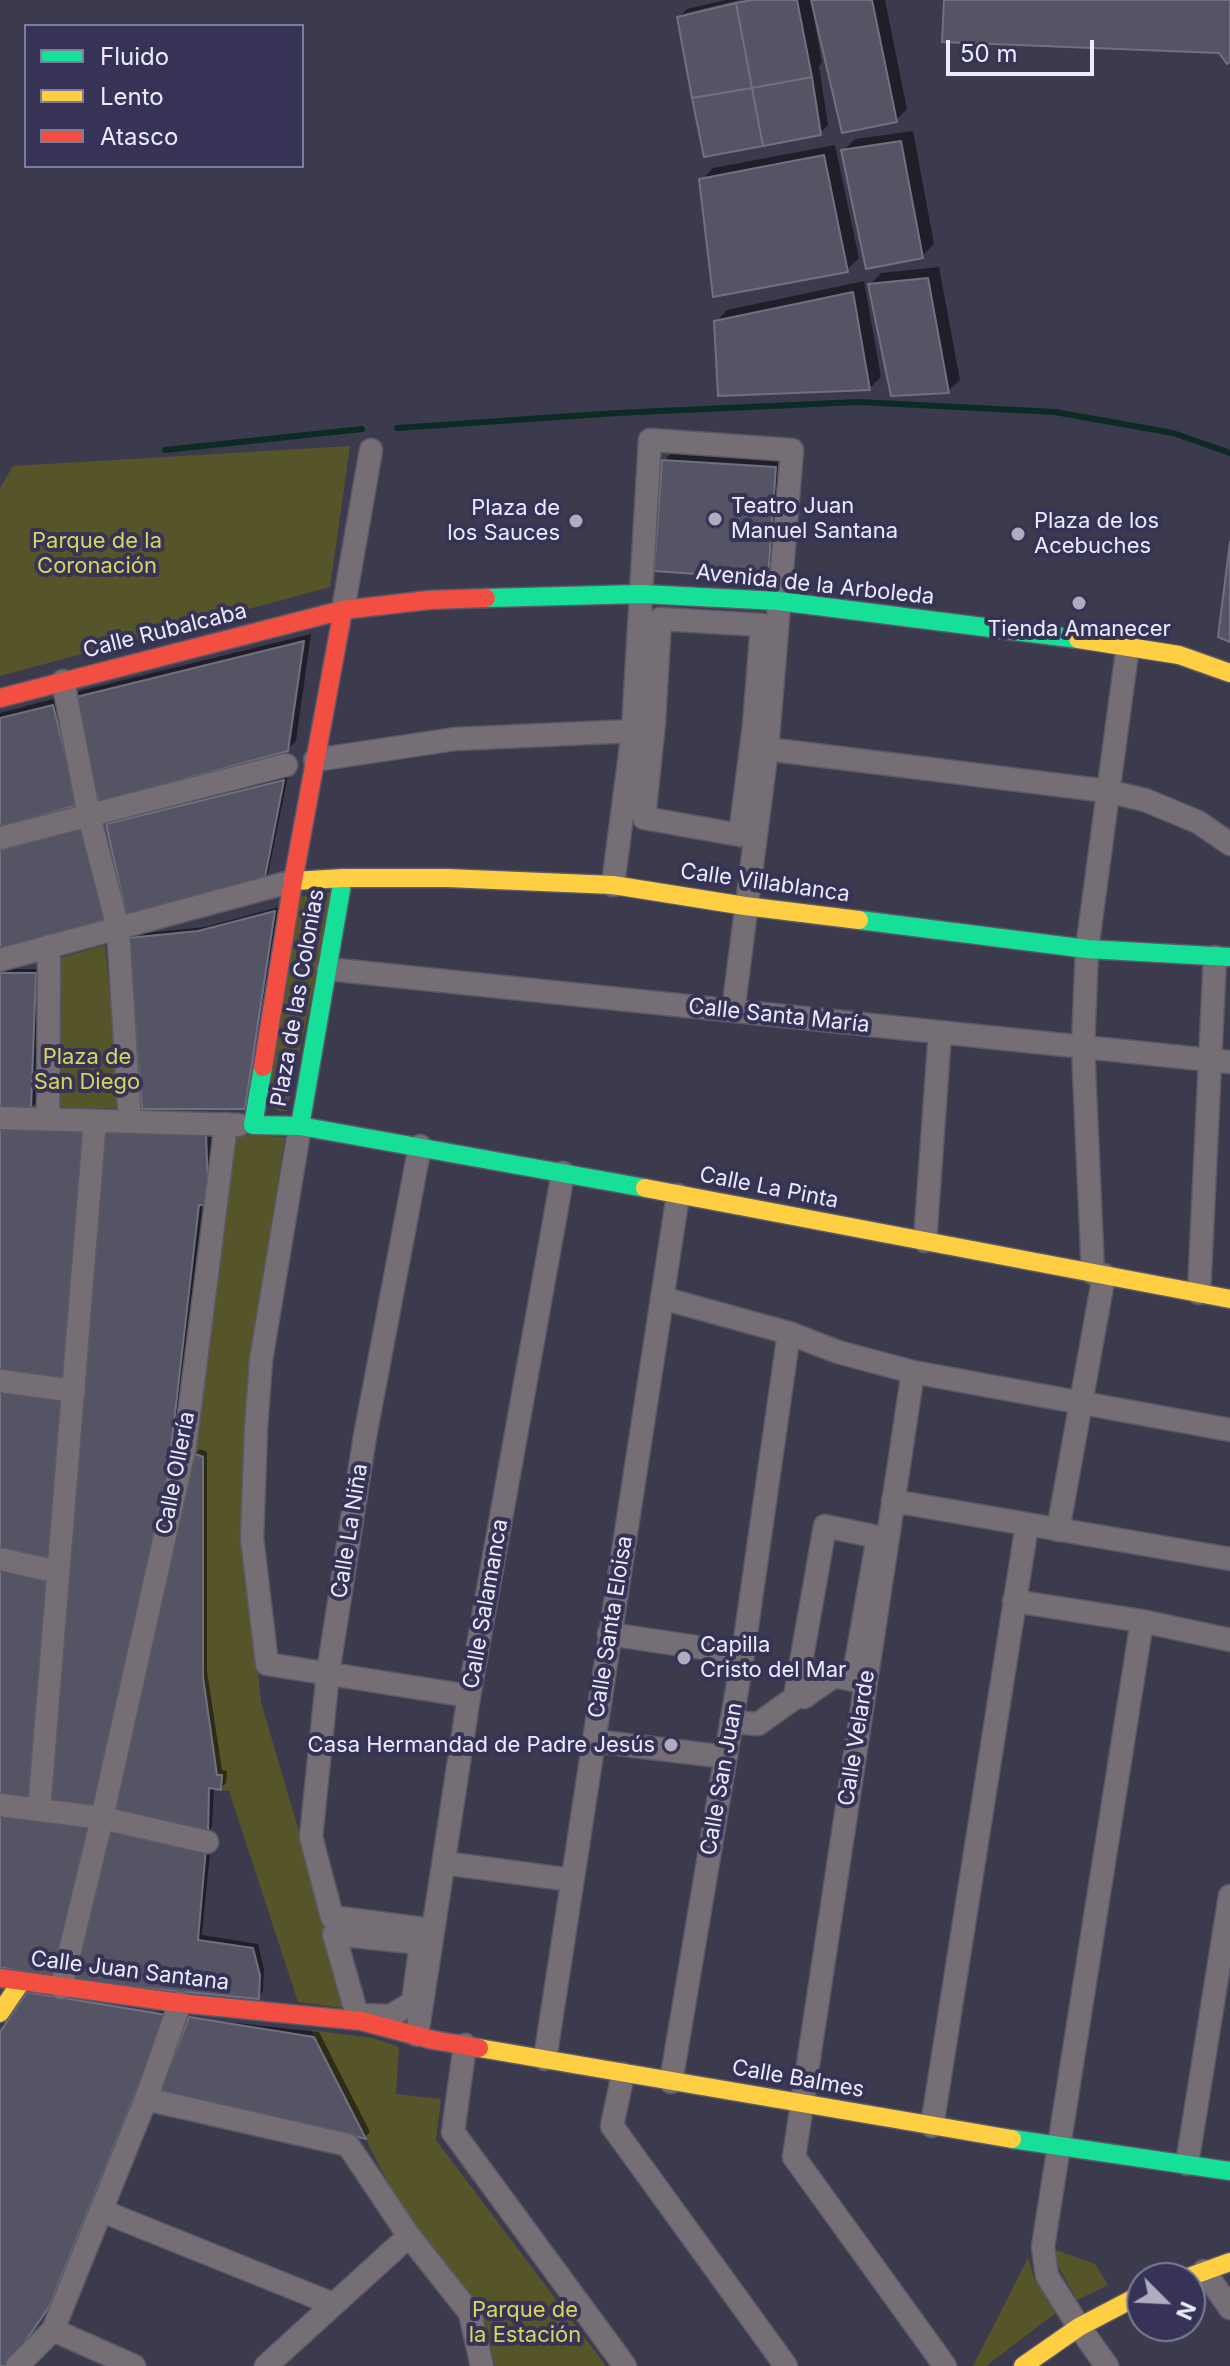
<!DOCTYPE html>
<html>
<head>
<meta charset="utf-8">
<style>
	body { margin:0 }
	#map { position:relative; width:1230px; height:2366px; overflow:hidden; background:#3c3b4e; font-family:Inter,sans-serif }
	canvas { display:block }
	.legend { position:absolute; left:24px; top:24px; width:280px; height:144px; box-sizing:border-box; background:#363356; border:2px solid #7e7d99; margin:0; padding:10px 14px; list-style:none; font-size:24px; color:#ebebfd }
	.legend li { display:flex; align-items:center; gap:16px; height:40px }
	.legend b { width:40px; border:2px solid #7e7d99 }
	.north { position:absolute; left:1126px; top:2262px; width:80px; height:80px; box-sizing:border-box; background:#363356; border:2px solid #7e7d99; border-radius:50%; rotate:114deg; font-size:22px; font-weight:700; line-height:32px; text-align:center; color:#ebebfd }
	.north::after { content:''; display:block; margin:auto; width:28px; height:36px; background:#aeadc0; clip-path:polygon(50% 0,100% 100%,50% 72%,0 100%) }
	.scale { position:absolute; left:946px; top:40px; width:148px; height:36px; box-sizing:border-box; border:4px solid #ebebfd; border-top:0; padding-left:10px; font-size:24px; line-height:28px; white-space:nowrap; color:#ebebfd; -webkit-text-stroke:6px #363356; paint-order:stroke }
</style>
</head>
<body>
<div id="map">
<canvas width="1230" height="2366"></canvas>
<ul class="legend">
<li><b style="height:10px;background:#16e098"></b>Fluido</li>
<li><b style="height:10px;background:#ffcf43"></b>Lento</li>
<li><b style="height:10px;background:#f24e42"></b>Atasco</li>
</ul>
<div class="north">N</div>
<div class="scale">50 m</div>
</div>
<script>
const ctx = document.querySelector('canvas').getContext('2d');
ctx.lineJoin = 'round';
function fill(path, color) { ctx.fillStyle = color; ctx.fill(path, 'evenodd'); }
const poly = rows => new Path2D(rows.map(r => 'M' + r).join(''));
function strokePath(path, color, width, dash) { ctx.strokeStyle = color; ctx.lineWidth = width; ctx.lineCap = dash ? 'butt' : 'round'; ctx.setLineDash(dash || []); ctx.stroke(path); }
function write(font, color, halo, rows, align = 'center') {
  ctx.font = font + ' Inter,sans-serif'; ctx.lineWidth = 8; ctx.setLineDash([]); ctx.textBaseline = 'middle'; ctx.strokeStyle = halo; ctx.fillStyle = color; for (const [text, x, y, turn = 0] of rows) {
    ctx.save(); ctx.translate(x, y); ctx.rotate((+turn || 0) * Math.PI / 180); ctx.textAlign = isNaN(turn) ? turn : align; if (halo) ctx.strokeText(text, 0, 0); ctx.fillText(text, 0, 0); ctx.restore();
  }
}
fill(poly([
	[350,446,330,587,0,676,0,488,13,466],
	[334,892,287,1111,279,1111,267,1104,297,897],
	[105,945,121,1108,58,1110,56,959],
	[232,1133,285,1137,248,1376,245,1538,261,1702,351,2009,298,2002,229,1791,221,1790,222,1776,217,1775,203,1677,203,1457,193,1453],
	[311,2030,373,2038,399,2047,396,2094,441,2099,436,2140,606,2366,495,2366,486,2323,413,2233],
	[1056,2250,1095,2264,1108,2285,1077,2300,1055,2260],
	[1028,2258,1034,2278,1057,2312,986,2366,973,2366]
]), '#565429');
fill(poly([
	[726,0,739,0,686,13,686,17,746,2,745,0,885,0,907,109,896,120,817,17,814,18,822,63,819,66,828,125,820,133,679,18,687,9],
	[913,131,934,244,922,256,844,150,855,139],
	[835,145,859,258,847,270,702,180,713,168],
	[939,267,960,380,948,391,870,285,881,273],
	[864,281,881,377,869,389,716,322,727,310],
	[675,449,786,457,779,565,768,577,664,461],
	[311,634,296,741,287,750,70,700,79,691],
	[61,697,85,794,0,825,0,713],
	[288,776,268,874,263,880,108,825,113,819],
	[279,907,245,1107,130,939,135,934,205,927],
	[0,969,41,969,36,1103,30,1108,0,1107],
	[211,1125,211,1198,203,1203,170,1486,106,1129],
	[200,1449,207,1452,207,1671,222,1770,227,1771,226,1783,221,1788,214,1787,212,1827,207,1833,195,1454],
	[211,1843,202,1935,258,1944,264,1969,263,1992,258,1997,74,1979],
	[170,2010,53,2299,22,2345,0,2366,0,2035],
	[190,2018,319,2032,370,2132,365,2137,162,2089]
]), '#0007');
strokePath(poly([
	[397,428,617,413,859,402,1055,412,1173,433,1230,453],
	[165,450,362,429]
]), '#0d2b22', 6);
const building = poly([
	[752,0,797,0,812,77,752,88,736,3,752,0],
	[811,0,872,0,897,122,842,133,811,0],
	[944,0,1230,0,1230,62,1227,64,1219,53,942,42,944,0],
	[736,3,752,88,692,98,677,17,736,3],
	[812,77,821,135,763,146,752,88,812,77],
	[752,88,763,146,704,157,692,98,752,88],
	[901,141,923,258,866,269,841,150,901,141],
	[824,155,848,272,713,297,699,179,824,155],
	[928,278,949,393,891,396,868,284,928,278],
	[853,292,870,390,718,396,714,321,853,292],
	[662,460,776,467,768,579,654,571,662,460],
	[1230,542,1230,642,1218,637,1230,542],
	[304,641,288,751,99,802,68,699,304,641],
	[53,705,78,805,0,827,0,718,53,705],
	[284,780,264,882,127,918,106,824,284,780],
	[85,827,107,922,0,950,0,850,85,827],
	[275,911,245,1109,142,1109,128,938,198,931,275,911],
	[0,973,36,973,31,1110,0,1109,0,973],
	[0,1127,89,1127,66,1382,0,1373,0,1127],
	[104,1128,206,1130,208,1193,207,1205,199,1205,166,1492,99,1808,50,1803,104,1128],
	[0,1388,64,1398,50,1566,0,1554,0,1388],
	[193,1453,203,1457,203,1677,217,1775,222,1775,221,1790,209,1788,208,1835,111,1812,193,1453],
	[0,1566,50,1577,30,1801,0,1797,0,1566],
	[0,1811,95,1823,58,1979,0,1967,0,1811],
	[109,1824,206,1848,198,1940,253,1948,260,1975,259,1999,72,1981,109,1824],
	[27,1992,167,2015,49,2307,17,2353,4,2366,0,2366,0,2032,27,1992],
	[189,2017,314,2037,366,2139,160,2091,189,2017]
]);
fill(building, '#555464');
strokePath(building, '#717081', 2);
const street = poly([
	[343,610,371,450],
	[660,619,762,625,754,726,740,835,644,818,654,722,660,619],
	[63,681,89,816,118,928,130,1122],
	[767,749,1107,791,1145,800,1198,822,1230,844],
	[315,760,455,739,633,731],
	[0,838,286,765],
	[613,885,633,731,650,440,792,450,767,749,733,1011],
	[0,960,293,881],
	[328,969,1230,1062],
	[0,1118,239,1125],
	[48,1119,49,946],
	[300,1126,261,1360,256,1428,252,1538,267,1664,469,1696],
	[420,1146,365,1436,328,1673,311,1837,332,1917,432,1930],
	[925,1241,940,1032],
	[1093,1273,1083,1047,1087,949,1128,645],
	[1199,1293,1215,957],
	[662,1298,789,1333,838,1352,913,1372,1230,1430],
	[913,1372,794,2157,945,2366],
	[0,1381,74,1391],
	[893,1501,1230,1559],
	[825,1526,878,1537,853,1680,834,1676,804,1697,796,1691,825,1526],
	[1058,1530,1104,1275],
	[0,1559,58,1572],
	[1014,1601,1142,1621,1230,1640],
	[609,1634,743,1654],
	[731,1722,758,1724,800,1694],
	[594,1741,726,1757],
	[0,1805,102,1818,207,1842],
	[39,1810,95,1121],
	[444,1863,572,1880],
	[334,1934,421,1943,413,2002,391,2016,357,2015,334,1934],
	[61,1988,102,1818,185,1446,226,1124],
	[417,2035,469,1696,563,1173],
	[465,2045,453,2132,625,2366],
	[545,2059,678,1195],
	[623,2074,612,2126,786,2366],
	[671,2082,743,1654,789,1333],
	[146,2099,348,2145,409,2236,470,2313,482,2366],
	[932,2126,1027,1525],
	[1187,2164,1230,1896],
	[102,2211,333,2304],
	[1204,2271,1230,2308],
	[53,2330,134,2366],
	[17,2366,53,2330,146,2099,180,2003],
	[266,2366,409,2236],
	[1107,2366,1079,2327,1047,2276,1043,2247,1142,1621]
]);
const fast = poly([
	[486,598,642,594,778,601,1078,639],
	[859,920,1087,949,1230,957],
	[263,1067,253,1125,300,1126,645,1188],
	[300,1126,343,878],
	[1012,2139,1230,2171]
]);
const slow = poly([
	[1078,639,1179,655,1230,673],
	[293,881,343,878,447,878,613,885,745,906,859,920],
	[645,1188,1230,1299],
	[0,2013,21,1982],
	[479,2048,1012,2139],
	[1186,2278,1230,2262],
	[1023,2366,1079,2327,1142,2294]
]);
const jam = poly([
	[0,698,343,610,429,600,486,598],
	[263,1067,293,881,343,610],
	[0,1978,180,2003,361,2021,433,2040,479,2048]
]);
strokePath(street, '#5a5968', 25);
strokePath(fast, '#5a5968', 21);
strokePath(slow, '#5a5968', 21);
strokePath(jam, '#5a5968', 21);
strokePath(street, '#756e74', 22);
strokePath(fast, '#16e098', 18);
strokePath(slow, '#ffcf43', 18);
strokePath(jam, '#f24e42', 18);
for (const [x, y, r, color] of [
	[715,519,8,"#aeadc0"],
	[576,521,8,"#aeadc0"],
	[1018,534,8,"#aeadc0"],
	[1079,603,8,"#aeadc0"],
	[684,1658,8,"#aeadc0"],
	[671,1745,8,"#aeadc0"]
]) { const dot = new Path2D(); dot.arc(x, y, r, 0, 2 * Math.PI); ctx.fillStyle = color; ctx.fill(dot); strokePath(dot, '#363356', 3); }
write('22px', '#ebebfd', '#363356', [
	["Teatro Juan",731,506],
	["Manuel Santana",731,531],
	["Plaza de",560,508,"right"],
	["los Sauces",560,533,"right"],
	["Plaza de los",1034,521],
	["Acebuches",1034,546],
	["Tienda Amanecer",1079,629,"center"],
	["Capilla",700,1645],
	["Cristo del Mar",700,1670],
	["Casa Hermandad de Padre Jesús",655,1745,"right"]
], 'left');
write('22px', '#d9d45f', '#363356', [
	["Parque de la",97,541],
	["Coronación",97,566],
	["Plaza de",87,1057],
	["San Diego",87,1082],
	["Parque de",525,2310],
	["la Estación",525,2335]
]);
write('22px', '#ebebfd', '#363356', [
	["Avenida de la Arboleda",815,585,6],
	["Calle Rubalcaba",165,631,-14],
	["Calle Villablanca",765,883,8],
	["Plaza de las Colonias",298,998,-80],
	["Calle Santa María",779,1016,6],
	["Calle La Pinta",769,1188,11],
	["Calle Ollería",176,1473,-79],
	["Calle La Niña",350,1531,-81],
	["Calle Salamanca",486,1604,-80],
	["Calle Santa Eloisa",611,1627,-81],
	["Calle Velarde",857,1738,-81],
	["Calle San Juan",722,1779,-80],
	["Calle Juan Santana",130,1971,7],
	["Calle Balmes",798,2079,10]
]);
</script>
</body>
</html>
